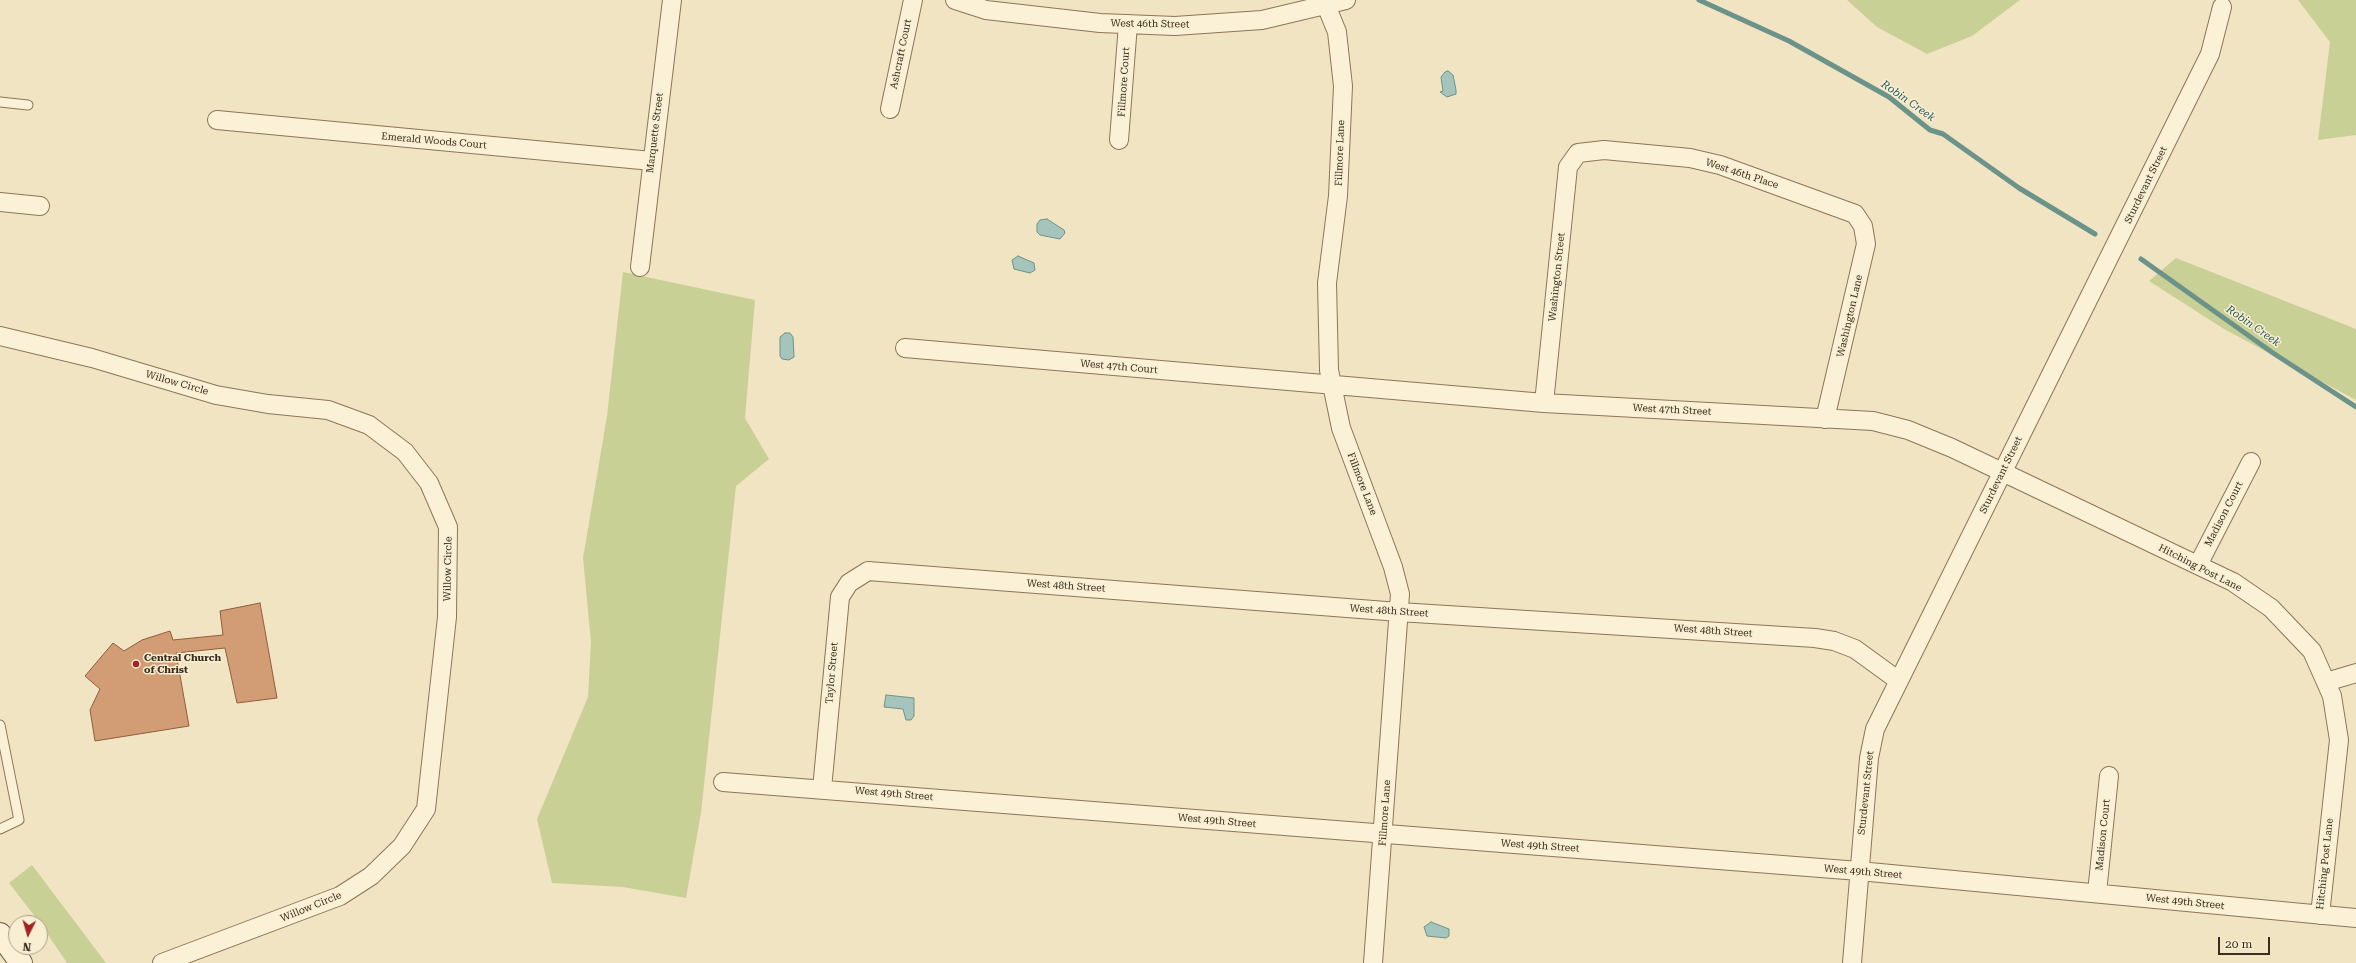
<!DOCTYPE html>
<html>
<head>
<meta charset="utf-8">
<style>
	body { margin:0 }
	#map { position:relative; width:2356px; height:963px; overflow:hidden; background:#f1e4c2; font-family:"Roboto Serif",serif }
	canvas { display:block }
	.north { position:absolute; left:8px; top:915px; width:40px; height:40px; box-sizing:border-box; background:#f8eed2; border:1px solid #aca08a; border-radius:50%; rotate:185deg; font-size:11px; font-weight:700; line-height:16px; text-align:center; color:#3b2c1d }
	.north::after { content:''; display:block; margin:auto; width:14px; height:18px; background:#a02423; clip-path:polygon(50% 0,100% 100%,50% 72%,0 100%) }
	.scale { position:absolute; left:2218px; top:937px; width:52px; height:18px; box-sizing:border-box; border:2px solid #3b2c1d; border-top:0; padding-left:5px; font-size:12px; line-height:14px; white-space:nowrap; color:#3b2c1d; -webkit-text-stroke:3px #f8eed2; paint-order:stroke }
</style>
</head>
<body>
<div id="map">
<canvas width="2356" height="963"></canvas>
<div class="north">N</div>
<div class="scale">20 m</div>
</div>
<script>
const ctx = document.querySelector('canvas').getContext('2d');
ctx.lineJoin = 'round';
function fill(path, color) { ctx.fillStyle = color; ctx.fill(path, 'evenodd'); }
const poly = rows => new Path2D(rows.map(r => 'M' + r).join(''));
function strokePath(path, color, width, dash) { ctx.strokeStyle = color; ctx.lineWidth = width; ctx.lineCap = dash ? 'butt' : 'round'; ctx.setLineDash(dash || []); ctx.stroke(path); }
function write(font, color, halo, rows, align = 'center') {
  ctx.font = font + ' "Roboto Serif",serif'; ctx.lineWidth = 3; ctx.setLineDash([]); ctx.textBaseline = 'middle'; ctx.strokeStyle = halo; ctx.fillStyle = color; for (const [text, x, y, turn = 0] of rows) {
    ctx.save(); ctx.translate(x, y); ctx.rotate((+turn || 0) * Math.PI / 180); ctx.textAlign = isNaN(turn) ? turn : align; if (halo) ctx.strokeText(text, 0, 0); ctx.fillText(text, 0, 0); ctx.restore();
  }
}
fill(poly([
	[1847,0,2020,0,1972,36,1927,54,1877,27],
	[2298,0,2356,0,2356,135,2318,140,2330,42],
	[2176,258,2356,329,2356,400,2224,329,2149,281],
	[623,272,755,300,745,418,769,459,736,486,701,813,686,898,623,887,552,883,537,819,588,697,591,642,583,558,607,416],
	[32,865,106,963,67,963,40,923,9,883]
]), '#c9d095');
const water = poly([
	[1448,71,1453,75,1456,90,1456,94,1447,97,1440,92,1443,91,1441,77,1445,72,1448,71],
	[1047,219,1064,230,1065,233,1060,239,1040,235,1037,232,1037,224,1040,220,1047,219],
	[1018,256,1034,263,1035,270,1030,273,1014,269,1012,260,1018,256],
	[785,333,790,333,793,337,794,357,789,360,782,359,780,356,780,337,785,333],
	[886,695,914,698,914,716,911,720,906,720,903,709,884,707,886,695],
	[1431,922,1449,929,1449,936,1446,938,1427,936,1424,927,1431,922]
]);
fill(water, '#a5c4bb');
strokePath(water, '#6b9389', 1);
strokePath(poly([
	[1699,0,1789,41,1889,97,1930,130,1943,134,2019,188,2095,234],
	[2141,259,2273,353,2356,407]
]), '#6b9389', 5);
const building = poly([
	[260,603,277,698,237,703,225,648,176,653,189,726,95,741,90,710,100,689,85,676,113,643,124,651,142,640,170,631,173,640,223,635,220,611,260,603]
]);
fill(building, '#d29d75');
strokePath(building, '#8e5d3c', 1);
const lane = poly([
	[0,102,28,105],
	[0,725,19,820,0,829]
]);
const street = poly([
	[955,0,986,10,1100,23,1175,26,1262,20,1346,0],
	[1326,5,1337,32,1343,86,1338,196,1327,283,1329,370,1341,428,1393,567,1400,594,1373,963],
	[890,109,913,0],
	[217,120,652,161],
	[1119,140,1128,24],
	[0,202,40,206],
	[640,267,672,0],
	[0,336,92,358,216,395,268,404,328,410,369,425,405,452,429,483,448,527,447,617,426,809,402,846,371,876,340,896,162,963],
	[905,348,1544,403,1873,421,1908,430,1952,448,2233,582,2271,608,2312,651,2332,696,2339,740,2320,915],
	[1544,403,1568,167,1578,153,1604,150,1690,158,1720,165,1855,214,1863,226,1866,244,1825,419],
	[2198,565,2251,462],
	[2326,682,2356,673],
	[723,782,1859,871,2356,918],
	[822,789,840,597,849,583,868,571,1399,612,1815,638,1834,641,1855,649,1899,681],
	[2097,893,2109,776],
	[1852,963,1869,758,1875,729,2210,54,2222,7]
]);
const secondary = poly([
	[0,934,21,963]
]);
strokePath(lane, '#8d7558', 11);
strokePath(street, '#8d7558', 20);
strokePath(secondary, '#6e553b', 24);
strokePath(lane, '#fbf1d6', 9);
strokePath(street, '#fbf1d6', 18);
strokePath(secondary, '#fbf1d6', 22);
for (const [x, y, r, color] of [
	[136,664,4,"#a02423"]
]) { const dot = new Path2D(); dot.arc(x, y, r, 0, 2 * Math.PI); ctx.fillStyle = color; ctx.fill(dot); strokePath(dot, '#f8eed2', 1.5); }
write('10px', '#3b2c1d', '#f8eed2', [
	["West 46th Street",1150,24,1],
	["Ashcraft Court",901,54,-78],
	["Fillmore Court",1124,82,-86],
	["Marquette Street",655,133,-83],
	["Emerald Woods Court",434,141,5],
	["Fillmore Lane",1340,153,-88],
	["West 46th Place",1742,174,18],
	["Sturdevant Street",2146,185,-64],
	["Washington Street",1557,277,-84],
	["Washington Lane",1850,316,-77],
	["West 47th Court",1119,367,5],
	["Willow Circle",177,383,16],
	["West 47th Street",1672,410,3],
	["Sturdevant Street",2001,475,-64],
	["Fillmore Lane",1362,484,69],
	["Madison Court",2224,514,-63],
	["Hitching Post Lane",2200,568,27],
	["Willow Circle",448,569,-89],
	["West 48th Street",1066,586,4],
	["West 48th Street",1389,611,4],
	["West 48th Street",1713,631,4],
	["Taylor Street",832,673,-85],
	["Sturdevant Street",1866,793,-84],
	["West 49th Street",894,794,5],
	["Fillmore Lane",1385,813,-86],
	["West 49th Street",1217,821,5],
	["Madison Court",2103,835,-84],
	["West 49th Street",1540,846,4],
	["Hitching Post Lane",2325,864,-84],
	["West 49th Street",1863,872,5],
	["West 49th Street",2185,902,6],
	["Willow Circle",311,907,-22]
]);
write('bold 10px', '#3b2c1d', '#f8eed2', [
	["Central Church",144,658],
	["of Christ",144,670]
], 'left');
write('italic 11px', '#2b5c5a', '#f8eed2', [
	["Robin Creek",1908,101,35],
	["Robin Creek",2253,326,35]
]);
</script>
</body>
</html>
